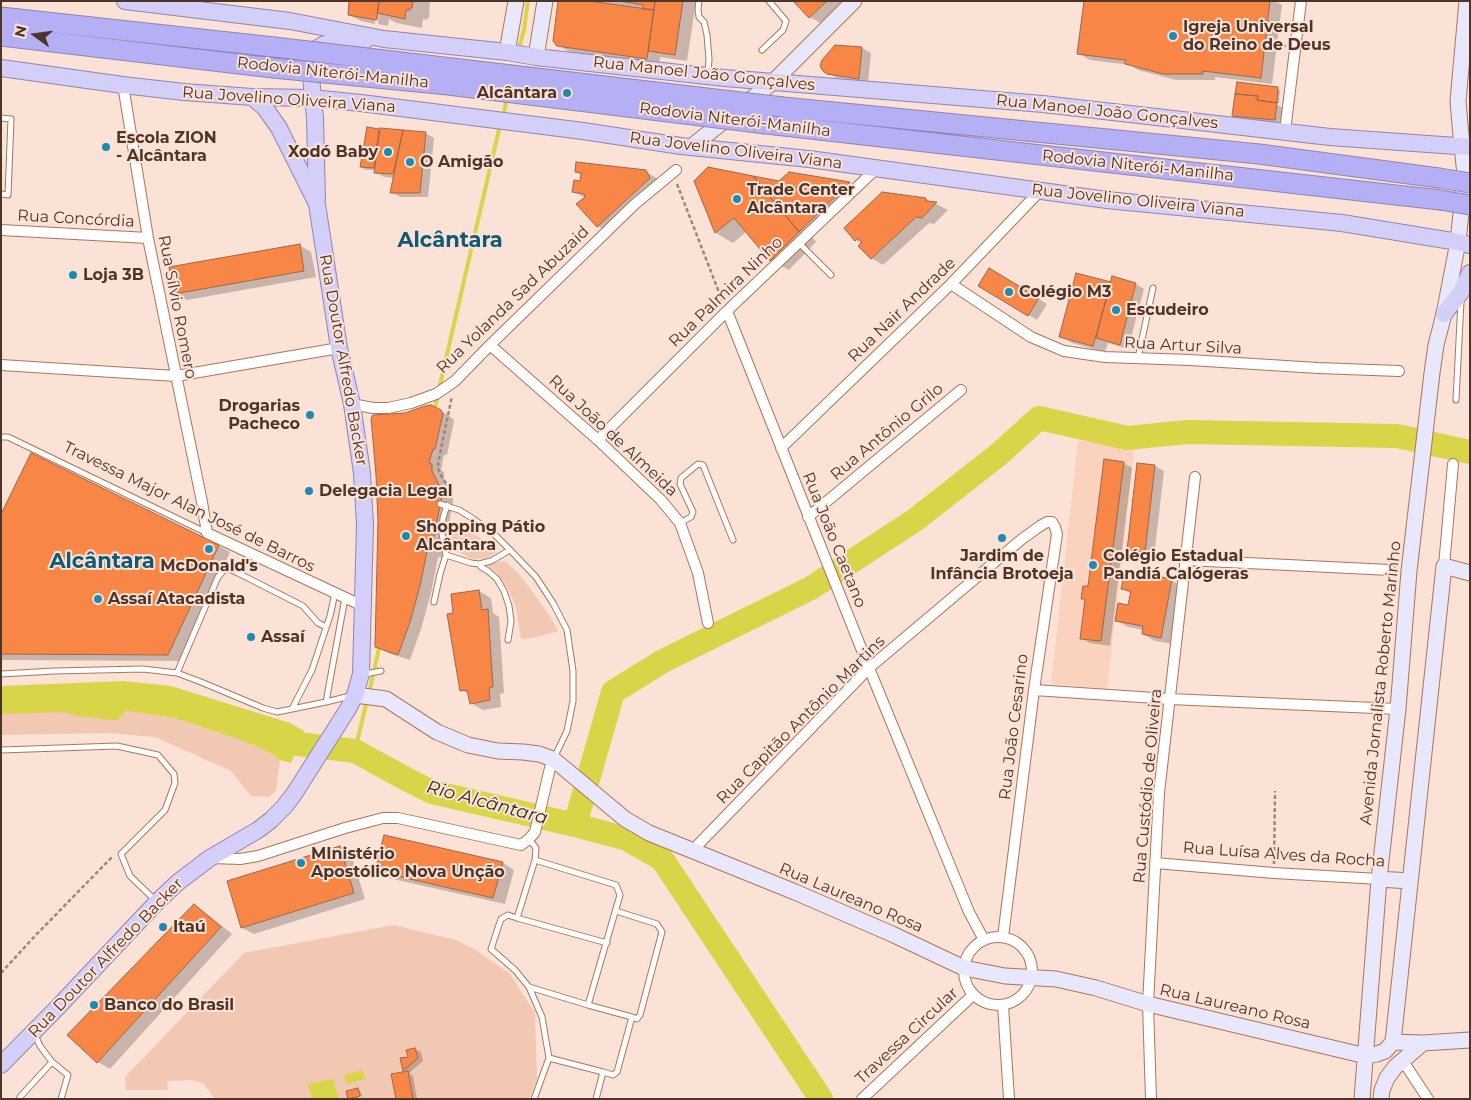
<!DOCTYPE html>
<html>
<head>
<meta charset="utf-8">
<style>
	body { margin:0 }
	#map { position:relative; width:1471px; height:1100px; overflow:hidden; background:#fbe2d6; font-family:Montserrat,sans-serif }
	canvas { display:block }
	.frame { position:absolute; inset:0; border:2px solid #4d3529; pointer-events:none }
	.north { position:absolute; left:10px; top:10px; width:50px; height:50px; -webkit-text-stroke:4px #fbe2d6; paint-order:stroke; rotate:284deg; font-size:14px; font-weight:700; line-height:20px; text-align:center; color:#4d3529 }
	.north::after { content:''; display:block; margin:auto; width:18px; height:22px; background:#4d3529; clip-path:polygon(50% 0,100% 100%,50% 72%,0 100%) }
</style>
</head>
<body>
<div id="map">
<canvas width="1471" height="1100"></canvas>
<div class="frame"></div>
<div class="north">N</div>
</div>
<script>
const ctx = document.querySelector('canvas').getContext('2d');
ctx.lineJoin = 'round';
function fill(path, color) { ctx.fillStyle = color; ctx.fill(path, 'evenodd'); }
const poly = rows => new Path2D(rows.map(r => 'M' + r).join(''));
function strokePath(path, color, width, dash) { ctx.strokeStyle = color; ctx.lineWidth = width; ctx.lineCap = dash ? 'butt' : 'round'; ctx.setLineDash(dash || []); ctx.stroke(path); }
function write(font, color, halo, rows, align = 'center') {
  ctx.font = font + ' Montserrat,sans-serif'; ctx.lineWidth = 4; ctx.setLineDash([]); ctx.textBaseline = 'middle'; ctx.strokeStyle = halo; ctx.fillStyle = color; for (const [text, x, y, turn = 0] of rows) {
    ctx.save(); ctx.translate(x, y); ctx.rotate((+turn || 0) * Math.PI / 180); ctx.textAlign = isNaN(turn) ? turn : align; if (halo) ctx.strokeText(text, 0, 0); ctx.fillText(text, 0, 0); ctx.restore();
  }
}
fill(poly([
	[1078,441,1135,445,1107,689,1051,684]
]), '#fbd2bd');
fill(poly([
	[449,520,481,538,496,552,488,558,479,559,470,558,463,554,455,548,449,540,447,531],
	[505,561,517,572,535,595,549,615,558,631,538,637,521,639,516,608,508,588,498,574,488,566,490,564],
	[1,704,80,704,174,718,191,724,241,740,270,752,280,760,276,790,269,797,251,796,231,771,155,737,108,733,1,735],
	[394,925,456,940,476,950,510,974,535,1013,537,1079,529,1099,215,1099,204,1084,192,1080,167,1081,168,1090,126,1090,125,1077,244,953]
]), '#f2c8b3');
fill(poly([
	[123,681,171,686,290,723,304,731,291,763,280,760,270,752,241,740,174,718,80,704,65,700,1,702,1,686],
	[363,1070,365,1079,347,1084,344,1075],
	[333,1079,339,1099,312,1099,308,1084]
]), '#d8d548');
fill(poly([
	[351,1,430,1,429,18,428,17,427,20,423,19,422,28,396,23,389,19,388,26,378,24,379,12,376,12,375,24,361,21,349,15],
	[560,1,696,1,687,61,660,57,659,65,570,52,557,45],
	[795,1,845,1,822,24,810,17],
	[1085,1,1275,1,1282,5,1272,84,1215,77,1215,80,1176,80,1138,70,1130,65,1090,60,1078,53],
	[836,46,862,48,871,53,868,83,837,78,828,73],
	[1238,83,1280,90,1279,103,1274,103,1285,109,1283,124,1242,120,1233,115],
	[381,129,425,133,434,138,428,197,400,197,392,192,395,178,384,177,375,172,375,170,366,170,361,167,378,131,381,132],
	[576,172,646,172,658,179,609,233,598,226,585,198,573,191,581,183,582,175],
	[789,173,850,183,861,189,812,237,816,242,789,270,771,260,747,231,733,243,716,233,696,181,780,182],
	[926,199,948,210,934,224,929,223,883,265,871,258,862,244,856,240,846,228],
	[299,245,311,252,316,277,187,300,175,293],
	[990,269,1047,304,1037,320,980,285],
	[1113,278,1136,284,1144,289,1128,349,1108,343,1105,352,1072,343,1061,336,1110,283],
	[436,408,448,415,453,419,454,421,447,455,444,455,441,470,444,472,444,479,453,497,453,503,442,557,438,557,431,593,421,629,410,660,388,653,376,646,405,414],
	[1123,463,1132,468,1110,646,1090,643,1081,638,1086,600,1083,598,1089,588],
	[1138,464,1155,466,1164,471,1154,556,1137,554,1128,549],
	[1,517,219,546,230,552,180,661,1,660],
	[1171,580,1183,587,1173,644,1155,641,1143,634,1144,630,1128,627,1116,620,1129,606,1132,594,1122,589],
	[479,591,491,598,493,613,499,617,504,693,500,694,501,707,483,710,471,703,469,694,461,690,455,614],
	[385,836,503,863,514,870,505,904,388,878,376,871],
	[340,847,351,854,365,899,254,934,242,928],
	[194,906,206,913,232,934,110,1069,98,1062,69,1035],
	[415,1049,421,1052,423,1061,409,1073,413,1076,417,1099,397,1099,393,1075,409,1072,404,1070,402,1059,409,1058],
	[358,1089,360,1091,362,1096,354,1099,349,1098]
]), '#0003');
strokePath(poly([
	[518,51,524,30,528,1],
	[503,116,507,99],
	[439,389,500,125],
	[434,411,438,396],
	[369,693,380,644],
	[355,751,367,700]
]), '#d8d548', 4);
strokePath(poly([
	[1,702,65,700,80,704,113,708],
	[268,739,282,742,355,751,408,780,432,792,575,825,627,839,662,859,821,1099],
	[575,825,613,692,663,661,811,588,915,520,998,455,1039,418,1127,438,1187,432,1397,436,1470,452]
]), '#d8d548', 24);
const building = poly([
	[349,1,379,1,377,20,348,15,349,1],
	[379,1,413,1,412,8,410,8,410,10,406,10,405,19,377,13,379,1],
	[558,1,589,1,654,10,647,59,557,46,553,41,558,1],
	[619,1,655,1,654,10,643,9,643,5,619,1],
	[655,1,683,1,675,55,648,51,655,1],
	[793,1,827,1,809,18,793,1],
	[1084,1,1270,1,1261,78,1203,71,1203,74,1163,74,1125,64,1125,60,1077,54,1084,1],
	[835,45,862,47,859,79,827,74,823,71,820,66,822,60,835,45],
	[1237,82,1278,87,1277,103,1257,100,1258,96,1235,94,1237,82],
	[1235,94,1258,96,1257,100,1277,103,1275,120,1232,116,1235,94],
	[367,127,379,129,374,168,360,167,367,127],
	[380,128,403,130,393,174,374,173,380,128],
	[403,130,426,132,420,193,390,193,403,130],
	[576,162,646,170,650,178,597,227,576,204,585,197,584,194,572,192,574,180,580,181,581,173,575,172,576,162],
	[708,167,753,176,799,232,770,261,734,218,715,233,694,181,708,167],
	[789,172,850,182,799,232,753,176,779,181,789,172],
	[882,192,926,198,926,201,937,202,922,218,916,217,871,259,858,246,862,242,858,238,855,241,844,228,882,192],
	[300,244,304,271,174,294,169,267,300,244],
	[989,268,1039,298,1028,316,978,286,989,268],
	[1076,273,1111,282,1093,346,1059,337,1076,273],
	[1112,276,1136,283,1120,345,1096,338,1112,276],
	[431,405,441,410,443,414,435,449,433,449,429,463,432,464,432,471,441,489,442,496,431,551,427,551,420,586,410,622,398,655,375,647,378,521,376,475,371,418,373,415,405,413,425,406,431,405],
	[31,453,219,545,168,655,1,654,1,514,31,453],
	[1104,459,1124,462,1101,641,1080,639,1085,599,1081,599,1083,586,1088,586,1104,459],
	[1137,463,1155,465,1145,552,1127,550,1137,463],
	[1125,570,1172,579,1161,638,1142,634,1143,626,1115,621,1118,603,1128,605,1131,591,1121,589,1125,570],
	[479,590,482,610,488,609,493,687,489,688,490,700,470,704,467,690,460,691,447,614,453,613,451,594,479,590],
	[384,835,503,862,493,898,375,871,384,835],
	[340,846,354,893,241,928,227,881,340,846],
	[194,904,221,927,97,1063,67,1035,194,904],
	[415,1048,418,1058,403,1071,400,1058,408,1057,406,1050,415,1048],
	[408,1071,413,1099,396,1099,391,1074,408,1071],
	[358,1088,360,1096,348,1099,346,1091,358,1088]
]);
fill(building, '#f88747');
strokePath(building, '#9d674b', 1);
const lane = poly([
	[699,1,698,9,699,17,704,22,707,35,709,59,708,73],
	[762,50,783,30,786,21,769,1],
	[1,118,11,119,8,195,1,194],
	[799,243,831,275],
	[1138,358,1153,288],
	[1456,400,1461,301],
	[1,437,8,437,207,533],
	[440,504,459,510,472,518,493,533,510,550,536,577,553,603,567,630,573,671,573,701,567,731,554,758],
	[447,505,443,518,442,534,446,555,471,563,479,564,491,561,510,550],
	[680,523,691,517,693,512,680,484,681,478,698,464,703,465,733,540],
	[479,564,481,567,488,571,497,579,504,591,509,606,511,621,508,640],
	[434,602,440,574,446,555],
	[177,673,218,577,224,570,229,569,238,573,303,606,318,623,326,627],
	[1,674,54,671,143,669,177,673,201,682,263,708,277,712,292,709,312,670,330,616,335,593],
	[365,674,381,671],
	[326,702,345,598],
	[292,709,326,702,350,696],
	[1,750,117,746,158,755,174,774,175,783,165,810,121,854,130,876,155,900],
	[529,839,536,848,535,860,616,885,620,895,588,1005,632,1017,617,1072,613,1075,603,1072,596,1099],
	[535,860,517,918,607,943],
	[616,911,657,924,662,932,640,1015,637,1019,632,1017],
	[517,918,508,915,501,919,491,949,515,970,529,987],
	[35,1035,40,1046,52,1062],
	[549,1058,542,1017,529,987,588,1005],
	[20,1097,52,1062,68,1075,61,1099],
	[534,1099,549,1058,603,1072]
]);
const street = poly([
	[123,85,148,238,202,502,207,533,363,606],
	[1285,131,1301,1],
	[1,230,148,238],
	[951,284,1031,337,1064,351,1105,357,1190,360,1318,368,1399,371],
	[727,311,869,668,969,912,984,940],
	[490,345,598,440,661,500,680,523,698,573,708,623],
	[1,365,176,376,339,348],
	[352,404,373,408,388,408,411,403,436,394,455,381,490,345,635,204,676,170],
	[598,440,727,311,877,168],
	[781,448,951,284,1040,191],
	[808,517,961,390],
	[1186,560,1390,570],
	[1444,566,1453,464],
	[1034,690,1170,699,1398,709],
	[692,851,869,668,1022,539,1040,526,1047,522,1052,522,1055,527,1057,534,1034,690,1003,937],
	[211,858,240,859,258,856,345,828,383,818,398,818,521,845,529,839,535,832,550,768],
	[1155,863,1274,873,1379,879],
	'964 971a34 34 0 1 1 68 0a34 34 0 1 1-68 0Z',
	[1003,1005,1009,1099],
	[1403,1061,1428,1099],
	[862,1099,973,995],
	[1151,1099,1148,1004,1159,793,1195,477]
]);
const secondary = poly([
	[507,52,516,1],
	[536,57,545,1],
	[691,147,773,82,854,1],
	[355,695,386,699,437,732,468,745,498,751,523,752,539,754,553,759,625,819,649,833,795,892,892,934,964,968,1005,976,1056,979,1096,988,1148,1004,1366,1056,1377,1054,1385,1051,1393,1042,1444,566,1470,573],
	[1379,879,1410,881],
	[1393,1042,1423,1043,1470,1040],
	[1362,1099,1379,879,1398,709,1409,571,1432,373,1436,345,1444,314,1458,242,1465,175,1460,125,1458,101,1467,1],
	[1381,1099,1382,1090,1387,1078,1395,1067,1423,1043]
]);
const primary = poly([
	[125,1,290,21,384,39,507,52,536,57,725,78,1043,104,1330,137,1470,147],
	[1,68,123,85,184,92,252,97,312,98,361,103,583,131,681,146,809,159,1107,200,1342,223,1458,242,1470,245],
	[317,199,315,118,311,77,312,63,319,47,325,44,338,43,358,44,366,40],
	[1444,314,1461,292,1470,273],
	[1,1065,58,1007,157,902,177,883,210,858,258,830,271,820,284,807,294,794,348,709,355,695,361,674,365,524,362,473,352,404,339,348,317,204,279,128,265,108,252,97]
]);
const highway = poly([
	[1,17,274,47],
	[1,36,273,68],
	[783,107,1259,154,1439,178],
	[766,124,1440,200]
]);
strokePath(lane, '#ac7559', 7);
strokePath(street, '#ac7559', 12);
strokePath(secondary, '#ac7559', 17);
strokePath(primary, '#9184ae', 18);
strokePath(highway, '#9184ae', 21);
strokePath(poly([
	[1266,28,1286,30],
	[1265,43,1286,46],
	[677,184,722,300],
	[449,496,447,485,439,472,438,463,452,396],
	[1274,864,1275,791],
	[1,973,34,937,113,856]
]), '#9f867a', 2.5, [4, 2.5]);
strokePath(lane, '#fff', 5);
strokePath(street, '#fff', 10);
strokePath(secondary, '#e9e7fc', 15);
strokePath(primary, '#d3cff9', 16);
strokePath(highway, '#b5aff5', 19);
const highwayBridge = poly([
	[274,47,783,107],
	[273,68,448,85,766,124],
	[1439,178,1470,183],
	[1440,200,1470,205]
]);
strokePath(highwayBridge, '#9184ae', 21, []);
strokePath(highwayBridge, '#b5aff5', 19);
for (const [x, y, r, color] of [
	[1173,36,5,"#1d8ab0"],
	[567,93,5,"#1d8ab0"],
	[106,147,5,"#1d8ab0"],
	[388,152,5,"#1d8ab0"],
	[410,162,5,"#1d8ab0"],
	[737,199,5,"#1d8ab0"],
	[73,275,5,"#1d8ab0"],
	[1009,292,5,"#1d8ab0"],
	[1116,310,5,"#1d8ab0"],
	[310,415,5,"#1d8ab0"],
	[309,491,5,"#1d8ab0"],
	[406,536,5,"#1d8ab0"],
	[1002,538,5,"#1d8ab0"],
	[209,549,5,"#1d8ab0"],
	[1093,565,5,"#1d8ab0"],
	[98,599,5,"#1d8ab0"],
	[251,637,5,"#1d8ab0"],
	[301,863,5,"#1d8ab0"],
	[163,927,5,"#1d8ab0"],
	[94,1005,5,"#1d8ab0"]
]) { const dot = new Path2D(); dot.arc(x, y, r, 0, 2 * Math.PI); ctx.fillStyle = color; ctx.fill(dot); strokePath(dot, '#fbe2d6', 2); }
write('bold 16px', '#4d3529', '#fbe2d6', [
	["Igreja Universal",1183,27],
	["do Reino de Deus",1183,45],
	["Alcântara",557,93,"right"],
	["Escola ZION",116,138],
	["- Alcântara",116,156],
	["Xodó Baby",378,152,"right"],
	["O Amigão",420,162],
	["Trade Center",747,190],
	["Alcântara",747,208],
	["Loja 3B",83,275],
	["Colégio M3",1019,292],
	["Escudeiro",1126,310],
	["Drogarias",300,406,"right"],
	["Pacheco",300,424,"right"],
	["Delegacia Legal",319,491],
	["Shopping Pátio",416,527],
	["Alcântara",416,545],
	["Jardim de",1002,556,"center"],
	["Infância Brotoeja",1002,574,"center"],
	["Colégio Estadual",1103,556],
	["Pandiá Calógeras",1103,574],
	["McDonald's",209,566,"center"],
	["Assaí Atacadista",108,599],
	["Assaí",261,637],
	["MInistério",311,854],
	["Apostólico Nova Unção",311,872],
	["Itaú",173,927],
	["Banco do Brasil",104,1005]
], 'left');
write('16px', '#4d3529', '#fbe2d6', [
	["Rodovia Niterói-Manilha",333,73,6],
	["Rua Manoel João Gonçalves",704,74,6],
	["Rua Jovelino Oliveira Viana",289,100,4],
	["Rua Manoel João Gonçalves",1107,112,6],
	["Rodovia Niterói-Manilha",735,120,7],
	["Rua Jovelino Oliveira Viana",736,151,7],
	["Rodovia Niterói-Manilha",1138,166,6],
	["Rua Jovelino Oliveira Viana",1138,201,6],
	["Rua Concórdia",76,219,3],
	["Rua Palmira Ninho",726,292,-44],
	["Rua Yolanda Sad Abuzaid",513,300,-44],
	["Rua Sílvio Romero",177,307,79],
	["Rua Nair Andrade",902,310,-44],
	["Rua Artur Silva",1183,346,3],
	["Rua Doutor Alfredo Backer",343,360,80],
	["Rua Antônio Grilo",887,432,-40],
	["Rua João de Almeida",613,436,43],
	["Travessa Major Alan José de Barros",189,507,26],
	["Rua João Caetano",834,540,68],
	["Avenida Jornalista Roberto Marinho",1381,683,-84],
	["Rua Capitão Antônio Martins",801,720,-45],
	["Rua João Cesarino",1014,727,-83],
	["Rua Custódio de Oliveira",1148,786,-85],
	["Rua Luísa Alves da Rocha",1284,855,4],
	["Rua Laureano Rosa",851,898,23],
	["Rua Doutor Alfredo Backer",106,958,-46],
	["Rua Laureano Rosa",1235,1007,13],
	["Travessa Circular",907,1036,-43]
]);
write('italic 18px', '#2d2d16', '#fbe2d6', [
	["Rio Alcântara",487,803,15]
]);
write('bold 21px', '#105a75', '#fbe2d6', [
	["Alcântara",450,241],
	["Alcântara",102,562]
]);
</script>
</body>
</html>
